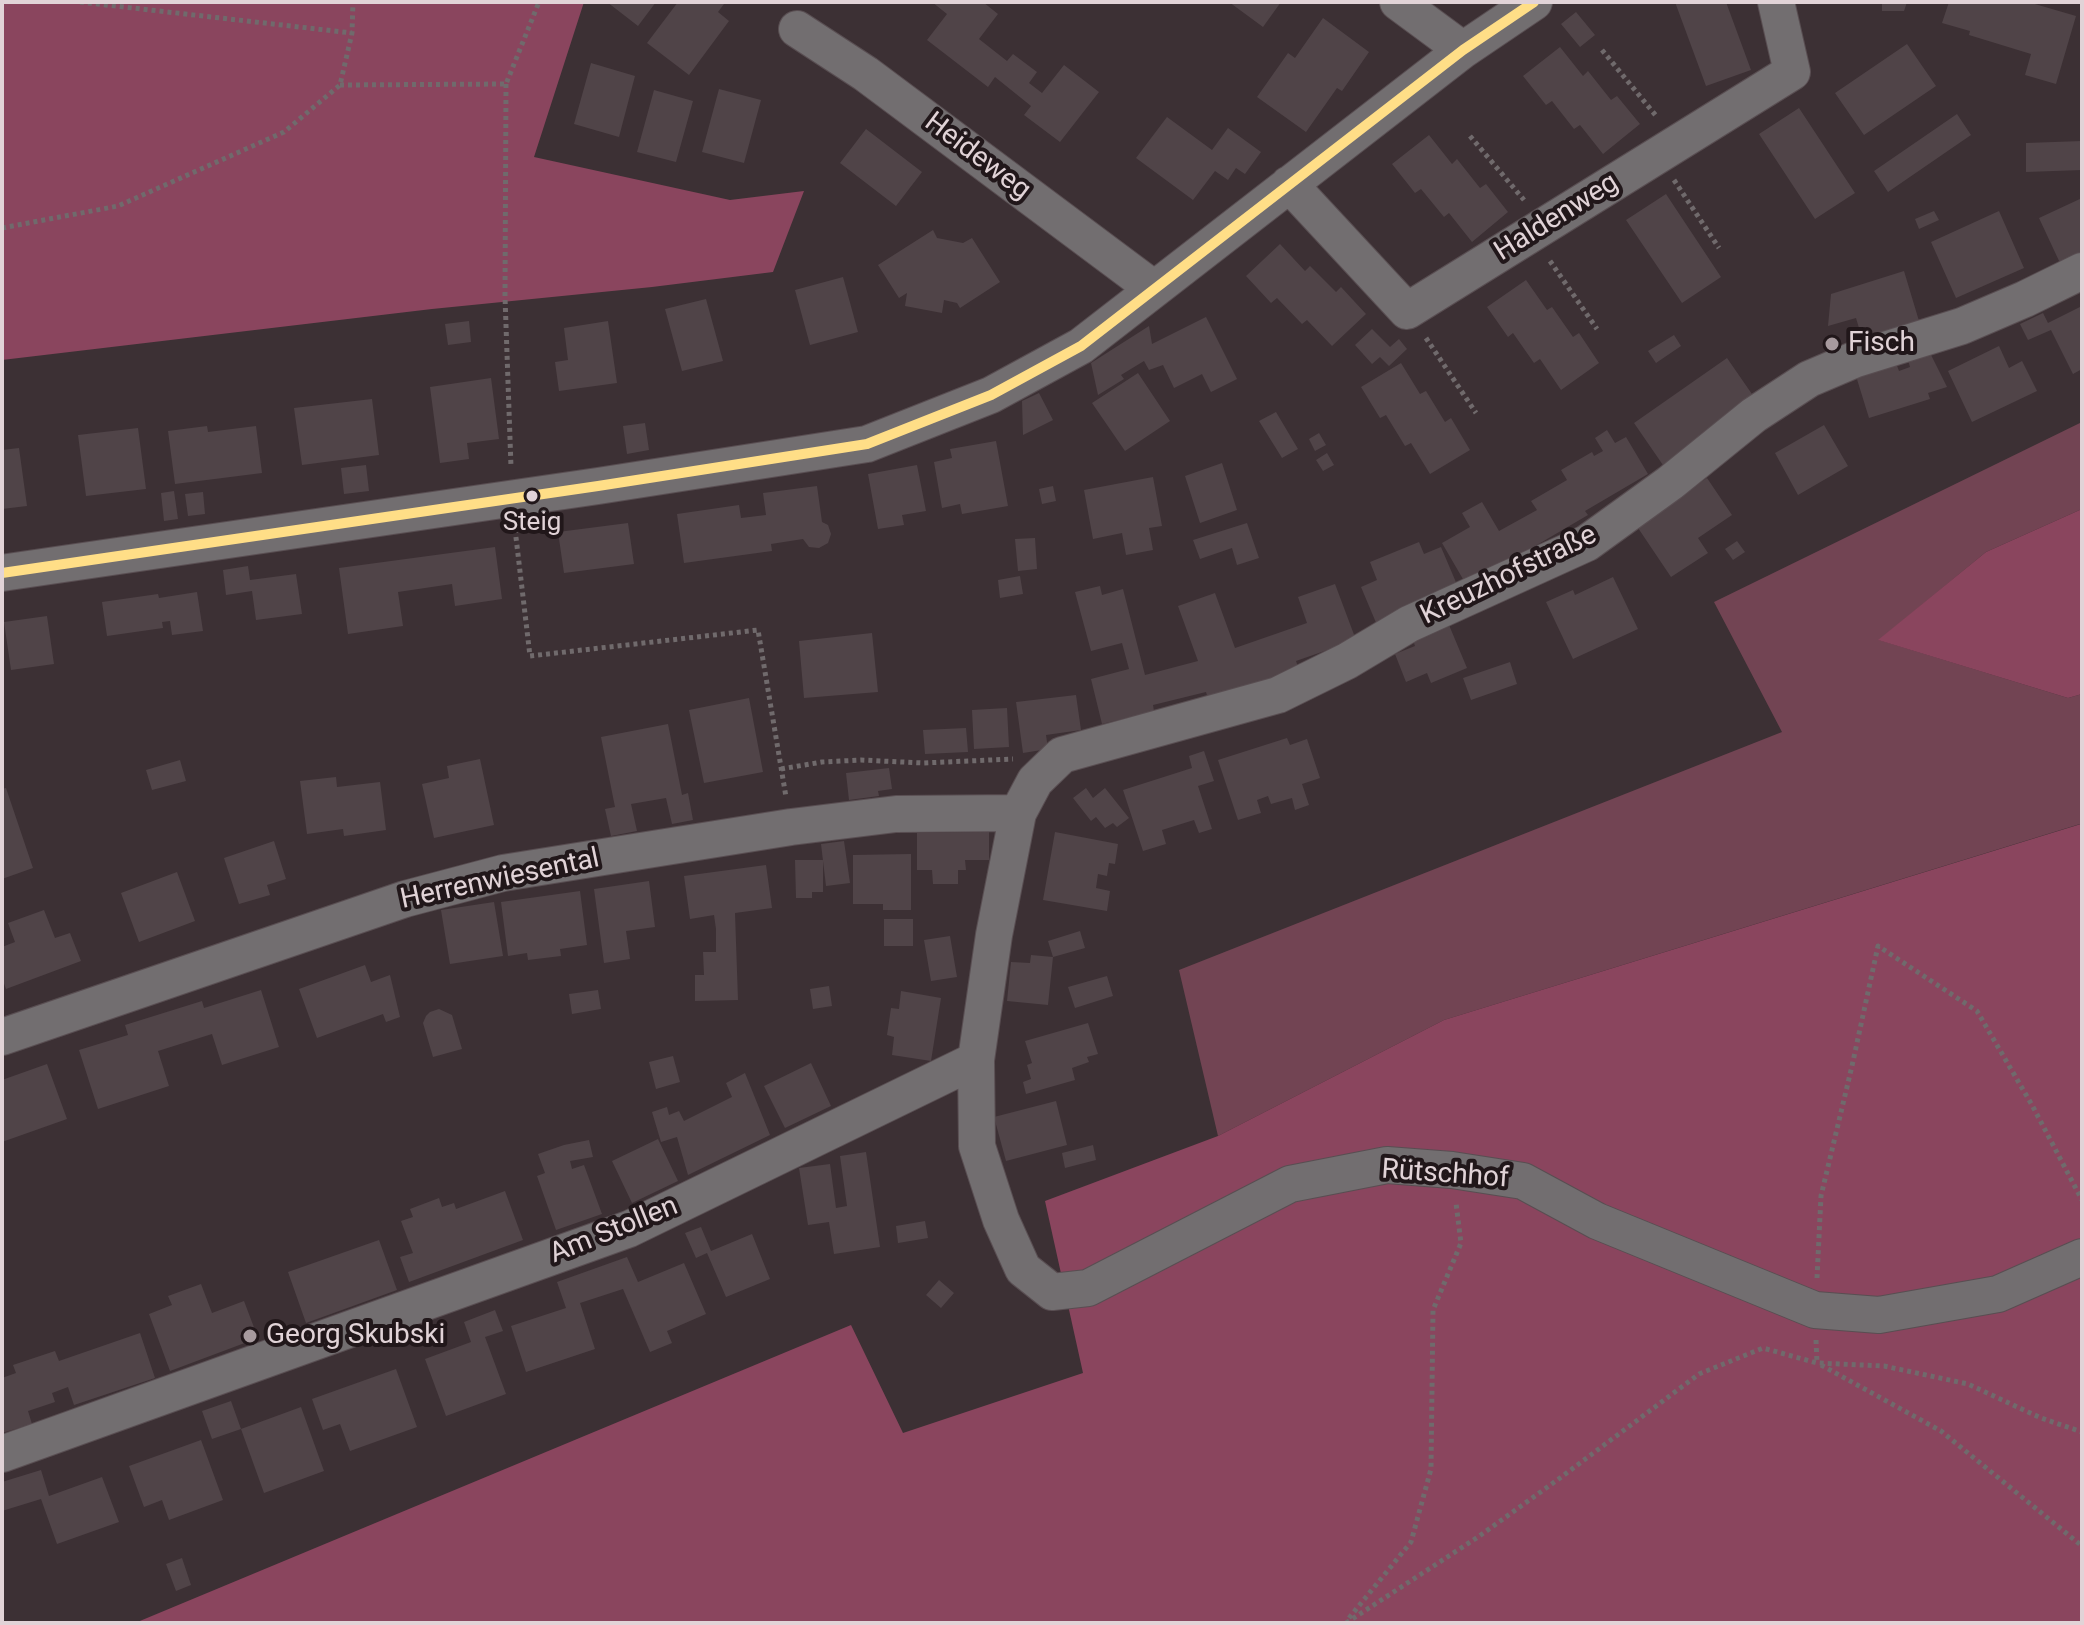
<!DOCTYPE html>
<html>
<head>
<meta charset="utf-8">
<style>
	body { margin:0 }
	#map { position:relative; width:2084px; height:1625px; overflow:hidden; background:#3c3034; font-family:Roboto,sans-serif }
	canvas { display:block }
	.frame { position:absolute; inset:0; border:4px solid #e1d3d7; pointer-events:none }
</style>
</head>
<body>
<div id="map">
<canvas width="2084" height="1625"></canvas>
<div class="frame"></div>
</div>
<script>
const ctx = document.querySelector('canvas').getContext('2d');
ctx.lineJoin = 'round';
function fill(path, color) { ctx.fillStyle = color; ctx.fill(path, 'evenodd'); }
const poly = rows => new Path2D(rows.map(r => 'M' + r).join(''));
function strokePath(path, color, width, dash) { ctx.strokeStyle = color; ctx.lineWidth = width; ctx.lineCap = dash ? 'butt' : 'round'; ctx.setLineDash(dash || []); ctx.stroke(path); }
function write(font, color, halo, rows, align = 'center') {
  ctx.font = font + ' Roboto,sans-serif'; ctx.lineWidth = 8; ctx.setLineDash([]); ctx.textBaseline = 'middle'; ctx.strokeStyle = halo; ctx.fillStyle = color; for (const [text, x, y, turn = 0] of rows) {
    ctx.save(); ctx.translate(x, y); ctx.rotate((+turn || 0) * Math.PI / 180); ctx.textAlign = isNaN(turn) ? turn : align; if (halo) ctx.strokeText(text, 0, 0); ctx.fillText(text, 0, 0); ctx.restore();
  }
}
fill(poly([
	[2082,422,2082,509,1986,552,1879,640,2068,698,2082,694,2082,829,2080,824,1444,1020,1218,1136,1179,970,1782,732,1714,602]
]), '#724453');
fill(poly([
	[2,2,584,2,534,157,730,200,804,191,773,272,652,287,432,309,2,360],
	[2082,509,2082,694,2068,698,1878,640,1986,552],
	[2081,824,2082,1623,135,1623,851,1325,903,1433,1083,1373,1045,1201,1218,1136,1444,1020]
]), '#8a455e');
fill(poly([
	[607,2,656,2,638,26],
	[678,2,722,2,724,4,718,12,729,21,689,75,647,43],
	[932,2,983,2,998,14,979,39,1007,61,1013,54,1037,72,1029,83,1042,93,1064,65,1099,92,1060,142,1024,115,1031,106,995,77,988,87,927,40,947,14],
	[1229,2,1281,2,1263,27],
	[1675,2,1726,2,1751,70,1706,86],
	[1882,2,1907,2,1904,11,1882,11],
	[1949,2,2028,2,2076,16,2056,84,2025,75,2031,54,1969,35,1970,31,1942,23],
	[1576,12,1595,35,1580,47,1561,24],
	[1323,18,1369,52,1342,91,1337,88,1306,132,1257,97,1288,53,1295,58],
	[1907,44,1936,86,1864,135,1835,93],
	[1560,47,1583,76,1588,71,1611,100,1617,96,1640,124,1603,154,1580,125,1574,129,1552,101,1546,105,1523,76],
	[591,63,635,76,619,137,574,124],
	[719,89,761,100,744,163,702,152],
	[654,90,693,101,676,162,637,152],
	[1799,108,1855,193,1815,219,1759,134],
	[1957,114,1971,135,1888,192,1874,171],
	[1167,117,1212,150,1228,128,1261,152,1245,174,1236,168,1228,180,1215,171,1193,200,1136,158],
	[866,129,922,172,896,206,840,163],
	[1429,135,1452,164,1457,159,1480,188,1486,184,1508,212,1472,242,1449,213,1444,217,1421,189,1415,193,1392,164],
	[2082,141,2082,170,2026,172,2026,143],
	[1666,194,1721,277,1682,303,1626,220],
	[2082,198,2082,253,2060,263,2039,218],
	[1934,211,1939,220,1919,229,1915,219],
	[1999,211,2024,268,1956,298,1931,242],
	[933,230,937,238,963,243,972,238,1000,282,960,308,957,303,944,300,942,313,905,306,907,293,899,298,878,265],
	[1280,244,1305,271,1310,266,1336,292,1341,287,1366,314,1332,346,1307,320,1302,324,1277,298,1271,303,1246,276],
	[1904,271,1919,321,1862,338,1856,318,1828,326,1831,294],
	[843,277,858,332,810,345,795,290],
	[1526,280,1547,310,1552,307,1573,337,1579,333,1599,363,1561,390,1540,359,1534,363,1513,333,1508,337,1487,307],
	[706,299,723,361,682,371,665,309],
	[2082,306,2082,369,2073,374,2051,330,2028,340,2020,324,2043,313,2048,323],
	[1206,317,1237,379,1211,392,1202,374,1174,388,1163,365,1149,370,1144,361,1121,375,1124,379,1098,395,1091,363,1149,326,1152,344],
	[469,321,471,342,448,345,445,324],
	[608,321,617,383,559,391,555,362,568,360,564,328],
	[1372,329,1390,347,1399,339,1407,349,1389,366,1380,357,1372,364,1355,345],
	[1674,335,1681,346,1656,363,1648,351],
	[1999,346,2009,368,2022,361,2037,391,1972,422,1948,371],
	[1930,353,1947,387,1928,393,1930,399,1869,418,1856,376,1896,363,1899,371,1910,367,1908,360],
	[1727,358,1754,397,1665,468,1634,423],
	[1401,363,1420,394,1426,391,1445,422,1451,418,1470,450,1430,474,1411,443,1405,446,1386,415,1380,418,1361,387],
	[1138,373,1170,421,1125,451,1092,403],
	[491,378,499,439,467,443,469,459,440,463,430,387],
	[1039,393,1053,420,1023,435,1022,401],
	[372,399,379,455,302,465,294,408],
	[1276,412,1298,449,1282,458,1259,421],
	[645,423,649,450,627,454,623,426],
	[1824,425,1848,466,1798,495,1775,453],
	[207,426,208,432,256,426,262,473,175,484,168,431],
	[138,428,146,489,86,496,78,435],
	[1607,430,1615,443,1626,437,1648,474,1585,511,1588,515,1467,586,1442,543,1470,527,1462,513,1482,502,1499,531,1537,510,1531,501,1567,480,1561,470,1592,452,1594,456,1603,451,1595,438],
	[1319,433,1326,445,1315,451,1309,439],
	[996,441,1008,506,962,514,960,504,942,508,934,462,952,458,950,449],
	[19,448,27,506,2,509,2,450],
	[1327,453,1334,465,1323,471,1316,460],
	[1222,463,1237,510,1200,523,1185,476],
	[366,465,369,491,344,494,341,468],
	[917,465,926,511,902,515,904,525,878,529,868,474],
	[1153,477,1162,526,1149,528,1153,550,1126,555,1122,533,1093,539,1084,490],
	[1707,478,1732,515,1698,538,1708,553,1671,577,1636,525],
	[817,486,822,522,828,525,831,534,828,543,819,548,809,547,803,539,771,544,772,551,684,563,677,514,739,505,741,518,766,515,763,493],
	[1053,486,1056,501,1042,504,1039,489],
	[174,491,178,519,164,521,161,493],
	[203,492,205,514,188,516,185,494],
	[628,523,634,564,564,573,558,532],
	[1247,523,1259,558,1237,565,1232,548,1200,559,1193,540],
	[1035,538,1037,569,1018,571,1015,539],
	[1737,541,1745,552,1733,560,1725,549],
	[1419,542,1424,554,1441,547,1458,587,1377,625,1361,587,1377,580,1370,562],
	[495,547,502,599,455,606,452,584,398,592,403,626,348,634,339,568],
	[248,566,250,580,296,574,302,614,256,620,252,591,226,595,223,570],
	[1020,576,1023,594,1000,598,998,580],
	[1613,577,1638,629,1573,659,1546,602,1573,590,1575,595],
	[1335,584,1356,640,1296,661,1299,670,1209,702,1206,692,1153,705,1154,711,1102,724,1091,679,1129,669,1122,643,1091,651,1075,592,1100,586,1102,595,1123,589,1145,675,1198,661,1178,606,1215,593,1235,648,1307,623,1298,597],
	[197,592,203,631,172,635,170,621,162,622,163,628,107,636,102,602,158,594,159,598],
	[47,616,54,664,11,670,4,622],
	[1449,625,1467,668,1431,683,1427,673,1406,682,1395,654,1415,646,1413,640],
	[872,633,878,692,804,698,799,641],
	[1510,662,1517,684,1471,700,1463,678],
	[1076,695,1081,730,1046,735,1048,749,1023,753,1016,702],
	[749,698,763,772,704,783,689,710],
	[1007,708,1009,747,974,749,972,710],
	[668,724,682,795,688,793,693,820,672,824,666,798,631,804,637,831,611,836,605,809,615,807,601,737],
	[966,728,968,752,925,754,923,730],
	[1287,738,1290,745,1307,739,1320,778,1302,784,1309,805,1295,810,1292,798,1271,804,1268,796,1257,800,1261,813,1238,820,1218,760],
	[1204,751,1214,781,1198,786,1212,829,1199,833,1194,820,1162,830,1166,844,1143,851,1123,790,1192,768,1189,756],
	[480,759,494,825,434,838,422,784,449,778,447,766],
	[180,760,186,781,152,790,146,770],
	[889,768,892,789,878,791,879,796,849,800,846,773],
	[336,777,337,787,380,782,386,830,344,836,343,829,307,834,300,781],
	[6,788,33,868,2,879,2,789],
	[1086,788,1093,798,1105,788,1129,818,1117,827,1113,823,1105,828,1096,817,1091,821,1073,798],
	[989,832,989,860,965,860,966,870,958,870,958,884,933,884,932,870,917,870,917,833],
	[1055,832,1118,844,1115,864,1109,863,1107,876,1098,874,1096,888,1110,891,1107,911,1043,900],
	[274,841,286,879,267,885,270,895,239,904,224,858],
	[844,841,850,883,826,886,821,844],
	[911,854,911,910,883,910,883,904,853,904,853,855],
	[795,860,823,860,823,892,812,892,812,898,796,898],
	[766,865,772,908,735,913,738,1000,695,1001,695,975,704,975,703,952,716,952,716,929,714,915,690,919,684,876],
	[177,872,195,921,139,942,121,893],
	[649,881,655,927,626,931,630,959,604,963,594,889],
	[580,891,587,945,560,949,561,956,528,960,527,953,508,956,501,902],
	[494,902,503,956,450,964,441,910],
	[44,910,55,938,70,933,81,961,6,989,2,978,2,947,15,942,8,923],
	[884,919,913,919,913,946,884,946],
	[1080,931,1085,948,1053,957,1048,941],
	[950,936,957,977,931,981,924,940],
	[1031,955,1053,957,1048,1005,1007,1001,1011,962,1030,963],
	[365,965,371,982,390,975,400,1017,386,1022,383,1014,317,1038,299,989],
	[1107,976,1113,996,1075,1008,1068,987],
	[829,986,832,1006,813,1009,810,989],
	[261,990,279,1047,222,1065,212,1034,158,1051,169,1086,98,1109,79,1050,128,1035,125,1025,202,1001,204,1008],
	[598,990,601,1009,572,1014,569,994],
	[901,991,941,998,931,1061,892,1055,894,1037,887,1035,891,1008,899,1009],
	[439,1009,452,1015,462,1049,433,1057,423,1023,426,1016,430,1012],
	[1088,1023,1098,1054,1087,1057,1089,1062,1072,1068,1075,1080,1026,1094,1023,1082,1031,1079,1027,1065,1032,1063,1025,1041],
	[673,1056,680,1082,656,1089,649,1062],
	[811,1063,831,1106,785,1128,764,1086],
	[47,1064,67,1119,2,1142,2,1080],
	[745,1073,770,1135,688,1175,677,1137,661,1142,652,1112,667,1107,669,1115,679,1111,684,1121,732,1097,726,1083],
	[1056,1101,1067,1145,1006,1161,994,1117],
	[658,1139,678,1181,632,1203,612,1161],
	[589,1140,593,1157,570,1161,572,1169,584,1165,602,1214,556,1230,537,1176,545,1173,538,1154,564,1145],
	[1093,1145,1096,1160,1065,1168,1062,1153],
	[866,1152,880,1247,834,1254,829,1222,808,1225,799,1168,830,1164,836,1208,847,1206,840,1156],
	[505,1191,523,1240,409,1282,400,1257,413,1253,401,1221,413,1217,410,1209,439,1198,442,1207,454,1203,456,1209],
	[925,1221,928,1238,898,1243,896,1226],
	[701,1227,711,1251,752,1234,770,1279,726,1297,707,1253,696,1258,685,1233],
	[379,1240,397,1290,306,1323,288,1272],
	[627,1257,638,1282,684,1263,706,1314,667,1331,672,1343,650,1352,623,1289,580,1303,595,1349,526,1372,511,1326,566,1308,557,1282],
	[939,1280,954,1293,941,1308,926,1295],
	[201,1284,212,1313,244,1301,258,1338,170,1371,149,1314,172,1305,168,1296],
	[495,1310,503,1331,485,1337,506,1394,446,1416,425,1359,471,1342,464,1322],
	[140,1333,155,1378,74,1405,68,1387,52,1393,55,1402,28,1411,32,1424,2,1433,2,1378,16,1373,13,1365,55,1351,59,1361],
	[396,1369,417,1427,350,1451,340,1424,323,1430,312,1399],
	[231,1401,241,1429,212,1439,202,1411],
	[301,1407,324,1471,264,1493,241,1429],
	[201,1440,223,1500,169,1520,162,1500,144,1507,129,1466],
	[41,1470,49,1496,102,1477,119,1522,57,1544,41,1499,2,1511,2,1482],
	[182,1558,191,1585,176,1591,166,1564]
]), '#504448');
const minor = poly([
	[1398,2,1463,50],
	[797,29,866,74,1154,289],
	[1289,184,1407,311,1792,72,1776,2],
	[2,573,598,486,867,444,991,395,1081,346,1463,50,1534,2],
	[2,1037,405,899,503,873,791,827,896,814,1018,813],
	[976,1060,977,1146,1001,1220,1023,1269,1052,1292,1088,1288,1290,1184,1387,1165,1452,1170,1523,1181,1597,1221,1815,1310,1879,1315,1998,1294,2082,1257],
	[2,1454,629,1229,976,1060,994,935,1018,813,1035,781,1062,755,1278,695,1347,661,1409,624,1587,543,1670,483,1754,415,1809,379,1856,359,1962,326,2025,299,2082,271]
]);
strokePath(minor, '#594e52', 38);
strokePath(poly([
	[80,2,352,33],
	[1602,50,1657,117],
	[506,84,505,297,511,467],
	[340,85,506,84,539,2],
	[1470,136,1524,200],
	[1674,180,1719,248],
	[2,228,118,206,284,132,340,85,352,33,353,2],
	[1550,261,1597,329],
	[1426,338,1476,413],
	[515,529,530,656,758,630,786,797],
	[781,769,822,762,861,760,923,763,1013,759],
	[1817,1278,1821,1196,1852,1066,1878,946,1977,1011,2032,1105,2082,1200],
	[1816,1340,1817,1363],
	[1821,1365,1941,1431,2082,1546],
	[1349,1618,1411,1542,1431,1469,1433,1310,1461,1243,1456,1203],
	[1346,1623,1478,1537,1560,1478,1699,1374,1763,1348,1817,1363,1884,1366,1968,1384,2041,1418,2082,1432]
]), '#706a6c', 5, [4, 4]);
strokePath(minor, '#726e70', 36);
strokePath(poly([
	[2,573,598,486,867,444,991,395,1081,346,1463,50,1534,2]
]), '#ffde87', 10);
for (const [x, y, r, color] of [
	[1832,344,8,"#a79a9e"],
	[532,496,7,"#e1d3d7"],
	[250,1336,8,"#a79a9e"]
]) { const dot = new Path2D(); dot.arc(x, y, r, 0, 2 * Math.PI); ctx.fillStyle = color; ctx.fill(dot); strokePath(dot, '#21171a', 3); }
write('26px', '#e1d3d7', '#21171a', [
	["Steig",532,523]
]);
write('28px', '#e1d3d7', '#21171a', [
	["Heideweg",977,157,37],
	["Haldenweg",1557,218,-32],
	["Kreuzhofstraße",1509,576,-26],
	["Herrenwiesental",500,880,-12],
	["Rütschhof",1445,1175,4],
	["Am Stollen",614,1231,-22]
]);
write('28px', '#e1d3d7', '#21171a', [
	["Fisch",1848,344],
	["Georg Skubski",266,1336]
], 'left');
</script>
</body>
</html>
